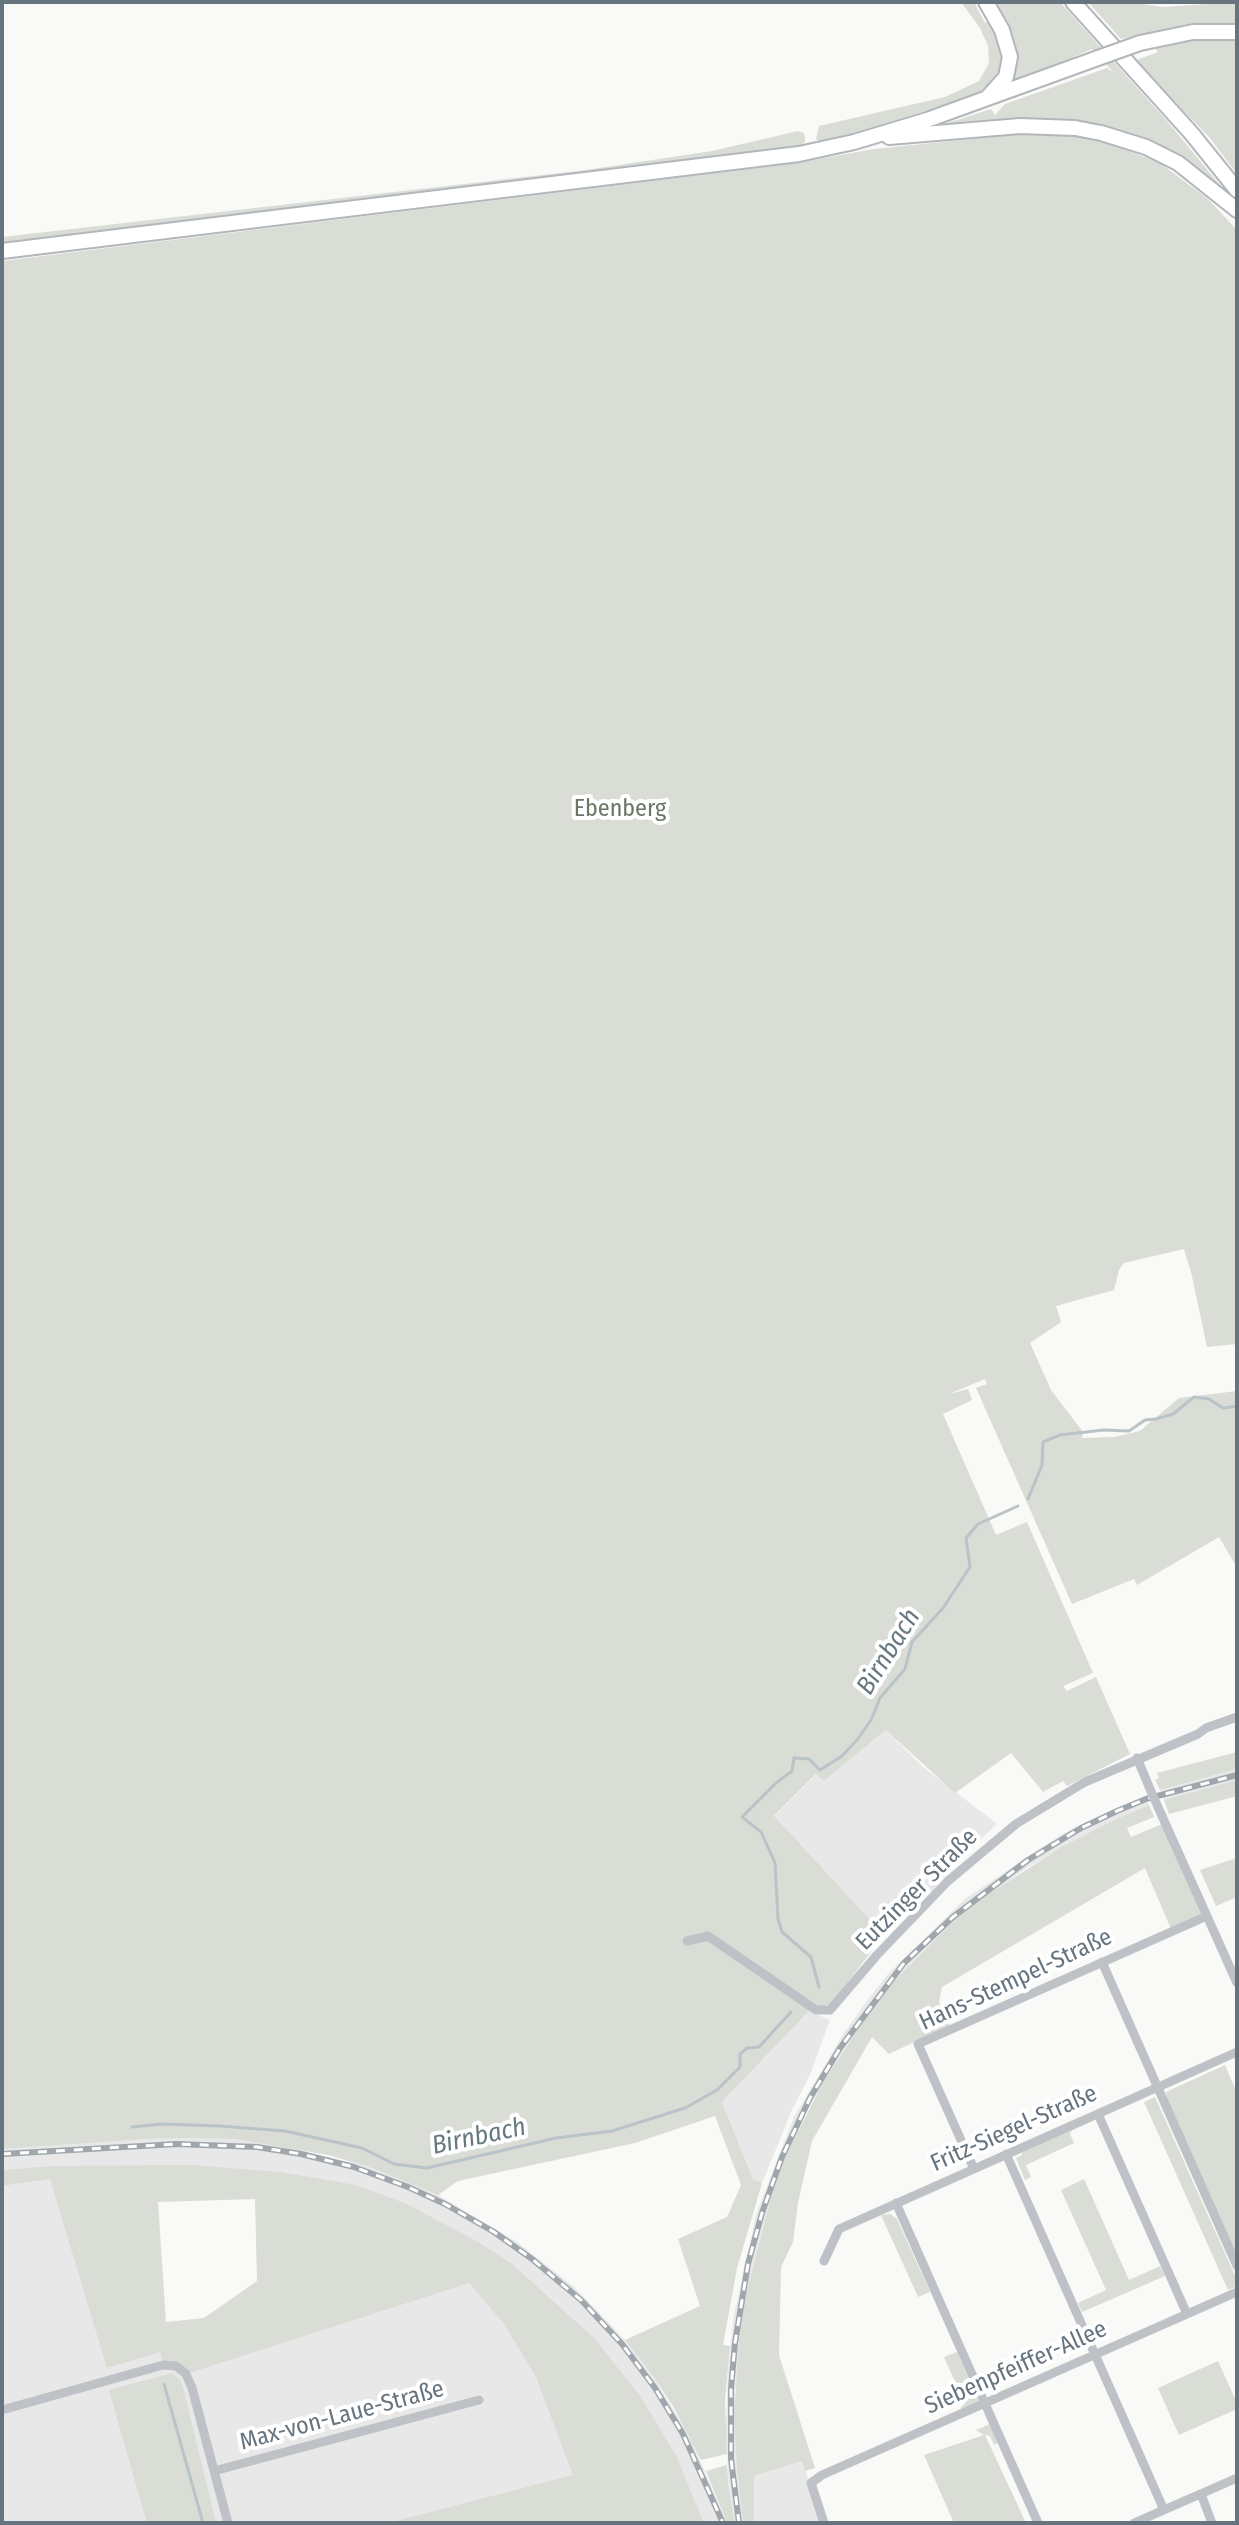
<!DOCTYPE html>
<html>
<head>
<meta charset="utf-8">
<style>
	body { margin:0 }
	#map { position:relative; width:1239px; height:2525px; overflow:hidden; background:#f9f9f7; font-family:"Fira Sans Condensed",sans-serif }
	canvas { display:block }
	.frame { position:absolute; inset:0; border:4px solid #66747f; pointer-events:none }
</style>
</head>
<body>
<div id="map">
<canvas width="1239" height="2525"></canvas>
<div class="frame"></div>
</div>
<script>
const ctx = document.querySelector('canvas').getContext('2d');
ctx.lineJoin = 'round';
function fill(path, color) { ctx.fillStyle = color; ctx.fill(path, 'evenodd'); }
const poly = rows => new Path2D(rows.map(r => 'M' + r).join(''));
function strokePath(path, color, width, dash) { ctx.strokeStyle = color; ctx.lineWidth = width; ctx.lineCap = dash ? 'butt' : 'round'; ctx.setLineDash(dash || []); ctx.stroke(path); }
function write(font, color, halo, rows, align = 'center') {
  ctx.font = font + ' "Fira Sans Condensed",sans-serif'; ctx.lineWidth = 8; ctx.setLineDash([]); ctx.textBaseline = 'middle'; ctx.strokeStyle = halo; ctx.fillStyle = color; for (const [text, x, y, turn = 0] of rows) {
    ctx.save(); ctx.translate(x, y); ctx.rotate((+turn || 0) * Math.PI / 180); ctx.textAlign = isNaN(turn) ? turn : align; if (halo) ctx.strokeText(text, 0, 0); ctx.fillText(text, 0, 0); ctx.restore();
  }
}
fill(poly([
	[886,1730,923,1767,997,1824,966,1853,932,1891,920,1893,884,1935,774,1817,817,1774,824,1781],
	[1237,1769,1237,1780,1164,1800,1160,1790],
	[1145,1796,1149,1805,1116,1819,1028,1867,956,1919,893,1982,862,2023,822,2084,807,2111,771,2197,745,2298,735,2391,737,2471,743,2523,735,2523,729,2491,726,2426,728,2368,734,2315,757,2212,794,2117,844,2033,870,1997,888,1974,965,1899,1062,1834],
	[809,2011,830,2020,810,2075,792,2110,762,2183,753,2179,722,2102],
	[163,2138,235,2139,280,2145,369,2167,438,2195,517,2242,574,2287,625,2340,653,2376,690,2437,727,2523,704,2523,677,2457,407,2204,49,2166,2,2170,2,2149],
	[50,2179,161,2352,186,2373,469,2282,503,2323,536,2377,566,2452,588,2523,2,2523,2,2186],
	[802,2461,824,2523,754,2523,754,2476]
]), '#e7e8e7');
fill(poly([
	[961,2,974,2,985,23,990,21,1004,49,1003,70,989,91,861,131,850,137,821,143,816,139,819,126,945,97,979,81,989,63,988,46,980,28],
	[990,2,1060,2,1168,122,1228,195,1115,131,926,130,991,109,995,115,1005,104,1107,68,1114,73,1092,49,1069,59,1065,64,1006,86,1010,77],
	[1088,2,1131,2,1162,7,1237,2,1237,23,1192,23,1121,39],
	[1191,39,1237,39,1237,174,1209,137,1134,61,1158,52,1154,47],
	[798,131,804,133,805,137,805,142,796,149,2,244,2,237,586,170,712,151],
	[1041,132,1101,140,1160,163,1208,199,1237,230,1237,1344,1207,1347,1192,1276,1184,1249,1124,1263,1119,1270,1114,1290,1056,1306,1061,1322,1030,1343,1051,1390,1083,1432,1082,1438,1114,1437,1140,1431,1179,1398,1237,1391,1237,1564,1235,1564,1219,1537,1137,1585,1134,1579,1072,1604,976,1388,987,1384,985,1379,949,1394,968,1389,972,1400,943,1414,996,1535,1027,1522,1093,1673,1063,1686,1067,1691,1096,1677,1130,1754,1067,1786,1063,1781,1043,1792,1011,1753,955,1793,886,1730,824,1781,816,1774,774,1816,884,1935,831,2004,809,2011,722,2102,753,2179,762,2183,737,2268,723,2345,730,2346,725,2400,727,2454,701,2460,673,2406,653,2376,625,2340,700,2306,678,2239,727,2217,741,2185,715,2116,635,2143,458,2181,438,2195,369,2167,328,2155,235,2139,163,2138,2,2149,2,261,797,163,874,149],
	[1237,1752,1237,1769,1160,1790,1155,1780,1159,1778,1157,1773],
	[1237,1780,1237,1796,1169,1814,1164,1800],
	[1149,1805,1154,1817,1127,1828,1131,1837,1162,1824,1203,1915,1171,1929,1145,1868,942,1987,939,2002,950,2025,889,2054,872,2037,812,2141,798,2203,793,2242,781,2267,779,2355,815,2468,805,2471,802,2461,754,2476,754,2523,743,2523,737,2471,734,2415,739,2339,745,2298,771,2197,785,2158,822,2084,862,2023,893,1982,956,1919,987,1895,1062,1847,1116,1819],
	[1237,1858,1237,1897,1216,1906,1200,1870],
	[1225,2065,1237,2093,1237,2257,1167,2099,1166,2092],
	[1155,2097,1237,2280,1235,2287,1228,2290,1144,2102],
	[1072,2130,1070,2134,1074,2143,1026,2165,1031,2177,1025,2180,1016,2158,1022,2155,1022,2152],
	[192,2165,280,2172,356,2185,407,2204,478,2242,512,2264,595,2339,640,2396,677,2457,704,2523,388,2523,573,2475,536,2377,503,2323,469,2283,186,2374,163,2365,160,2352,107,2368,50,2179,2,2186,2,2170,49,2166],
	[255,2199,257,2281,204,2318,166,2322,158,2202],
	[1084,2179,1129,2280,1160,2266,1165,2276,1082,2312,1078,2303,1106,2290,1061,2190],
	[890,2214,897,2219,930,2292,918,2297,881,2215],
	[957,2352,979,2402,962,2410,961,2407,965,2404,944,2357],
	[1218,2361,1237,2403,1237,2409,1179,2435,1158,2388],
	[172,2373,179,2379,183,2387,216,2523,147,2523,109,2390],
	[990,2424,998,2443,994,2445,990,2436,985,2435,1026,2523,954,2523,924,2455,984,2435,976,2430],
	[727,2465,729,2491,735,2523,727,2523,706,2471]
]), '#d9ddd6');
strokePath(poly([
	[1028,1499,1042,1465,1043,1442,1060,1435,1104,1430,1129,1431,1145,1420,1156,1419,1173,1414,1194,1397,1209,1399,1223,1408,1237,1406],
	[819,1987,811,1957,782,1932,778,1919,775,1863,761,1832,742,1817,776,1783,792,1771,794,1758,809,1759,820,1770,842,1756,857,1740,871,1720,880,1698,905,1669,912,1642,943,1608,970,1567,966,1538,978,1524,1018,1506],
	[132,2127,161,2124,220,2126,285,2131,362,2148,394,2164,427,2168,556,2138,612,2131,685,2108,717,2090,740,2067,740,2054,747,2048,759,2047,791,2012],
	[164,2384,203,2523]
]), '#bac4c8', 3);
const primary = poly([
	[986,2,1002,30,1010,57,1006,77,988,97],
	[1073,2,1192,134,1237,190],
	[1140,43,1193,32,1237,32],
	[889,137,1020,126,1075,128,1101,133,1146,147,1178,163,1237,210],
	[2,251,799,154,854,142,927,120,1098,58]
]);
strokePath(primary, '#b2b7bb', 18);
strokePath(poly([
	[1137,1758,1150,1789],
	[1162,1816,1237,1983],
	[687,1941,708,1936,816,2010,830,2010,877,1955,948,1881,1016,1824,1085,1782,1198,1734,1206,1728,1237,1717],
	[1102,1962,1237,2266],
	[1098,2114,1187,2314],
	[1006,2154,1164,2510],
	[974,2169,918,2044,1207,1916],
	[896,2203,1038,2523],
	[824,2261,839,2229,1237,2052],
	[2,2410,163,2365,176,2366,186,2374,192,2388,228,2523],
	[214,2471,479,2400],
	[1201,2494,1212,2523],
	[824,2523,811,2483,822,2475,1237,2292],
	[1134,2523,1237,2478]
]), '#bec2c6', 9);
strokePath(primary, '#fff', 14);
const rail = poly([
	[2,2154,177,2144,257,2147,301,2154,354,2167,408,2187,445,2204,494,2232,532,2259,581,2300,622,2344,655,2388,683,2434,723,2523],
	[739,2523,731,2459,731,2389,735,2343,748,2264,762,2213,782,2157,810,2098,840,2048,904,1963,953,1917,1028,1860,1081,1828,1117,1811,1146,1799,1237,1775]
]);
strokePath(rail, '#a0a7ac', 6);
strokePath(rail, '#fff', 3, [9]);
const primaryBridge = poly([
	[1098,58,1140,43]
]);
strokePath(primaryBridge, '#b2b7bb', 18, []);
strokePath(poly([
	[1150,1789,1162,1816]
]), '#bec2c6', 9);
strokePath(primaryBridge, '#fff', 14);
write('24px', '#687865', '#fff', [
	["Ebenberg",620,809]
]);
write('24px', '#66747f', '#fff', [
	["Eutzinger Straße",917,1890,-45],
	["Hans-Stempel-Straße",1016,1980,-25],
	["Fritz-Siegel-Straße",1014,2129,-24],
	["Siebenpfeiffer-Allee",1016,2368,-24],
	["Max-von-Laue-Straße",342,2416,-15]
]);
write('italic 26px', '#677980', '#fff', [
	["Birnbach",889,1652,-58],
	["Birnbach",479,2137,-12]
]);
</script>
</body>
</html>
